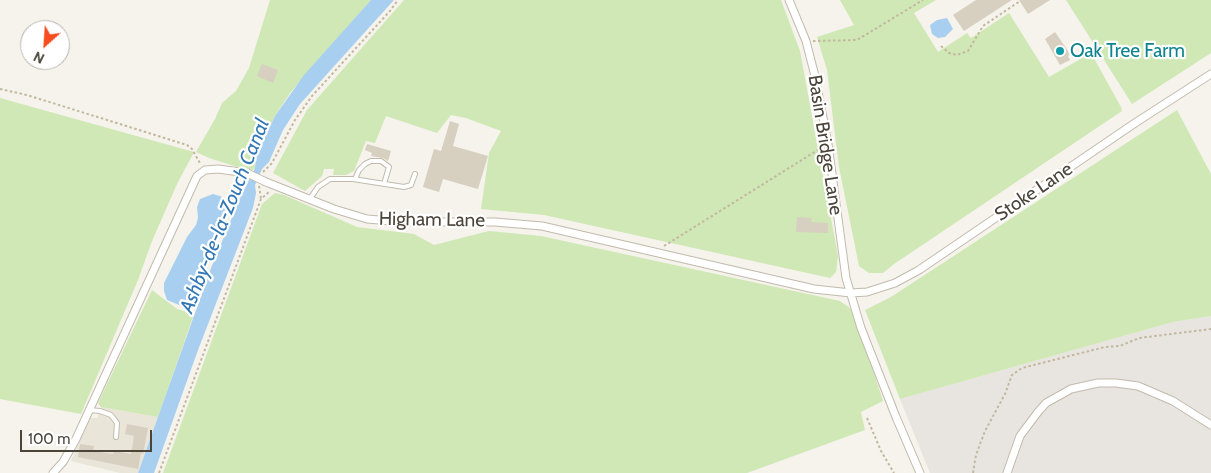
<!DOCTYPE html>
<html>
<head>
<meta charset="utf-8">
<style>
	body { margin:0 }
	#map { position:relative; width:1211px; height:473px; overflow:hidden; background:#f5f3eb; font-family:Cabin,sans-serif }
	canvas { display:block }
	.north { position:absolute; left:20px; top:20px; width:50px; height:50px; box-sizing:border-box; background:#fff; border:1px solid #b7b4b0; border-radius:50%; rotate:206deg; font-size:14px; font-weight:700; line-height:20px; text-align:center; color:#4a4439 }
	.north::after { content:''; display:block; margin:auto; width:18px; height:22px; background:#f74b20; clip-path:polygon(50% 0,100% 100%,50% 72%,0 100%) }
	.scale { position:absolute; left:20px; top:430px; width:132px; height:22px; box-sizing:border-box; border:2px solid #4a4439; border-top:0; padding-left:6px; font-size:15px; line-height:18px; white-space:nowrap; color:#4a4439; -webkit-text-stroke:4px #fff; paint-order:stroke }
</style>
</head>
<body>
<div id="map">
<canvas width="1211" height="473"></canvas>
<div class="north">N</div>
<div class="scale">100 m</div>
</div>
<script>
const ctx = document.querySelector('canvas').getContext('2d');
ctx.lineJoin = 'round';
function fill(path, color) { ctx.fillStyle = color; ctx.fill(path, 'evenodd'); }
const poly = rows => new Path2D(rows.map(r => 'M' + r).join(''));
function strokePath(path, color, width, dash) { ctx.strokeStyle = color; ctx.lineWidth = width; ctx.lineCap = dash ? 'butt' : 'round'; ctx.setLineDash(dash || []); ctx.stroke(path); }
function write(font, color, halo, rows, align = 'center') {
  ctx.font = font + ' Cabin,sans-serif'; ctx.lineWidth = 4.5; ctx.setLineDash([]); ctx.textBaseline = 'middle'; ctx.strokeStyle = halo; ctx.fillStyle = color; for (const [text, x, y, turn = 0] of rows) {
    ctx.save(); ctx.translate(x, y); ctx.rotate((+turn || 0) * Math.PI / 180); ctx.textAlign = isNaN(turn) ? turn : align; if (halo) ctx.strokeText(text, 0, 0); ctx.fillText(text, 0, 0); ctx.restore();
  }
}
fill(poly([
	[101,407,158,417,138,473,120,473,71,461,90,418,97,418]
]), '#e9e5d9');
fill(poly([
	[1211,316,1211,473,930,473,900,399,1173,322]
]), '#e8e4df');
fill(poly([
	[270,0,371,0,290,93,275,116,262,143,256,158,255,168,250,171,209,158,196,152,215,119,222,103,236,91,249,68],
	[404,0,781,0,800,51,838,256,836,272,830,278,544,215,481,209,489,153,501,131,466,118,451,115,437,133,386,116,375,143,366,141,354,171,346,175,333,175,334,169,324,169,322,176,305,191,273,173,307,110],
	[840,0,936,0,914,13,938,52,967,33,971,38,1009,13,1049,77,1091,53,1121,107,1122,111,894,264,883,273,869,273,859,266,839,167,827,70,817,37,854,25],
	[1066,0,1211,0,1211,53,1132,104],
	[0,98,194,152,177,184,152,241,138,280,81,414,0,399],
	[1177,110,1211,174,1211,316,1173,322,900,399,865,310,891,297],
	[275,193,284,195,357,227,414,234,434,245,489,231,541,236,840,301,850,308,857,321,883,401,861,412,865,430,747,473,163,473,262,204],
	[152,290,177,309,194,314,158,417,101,407,98,403]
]), '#cfe8b5');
fill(poly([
	[371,0,394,0,300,104,283,130,269,162,262,169,255,185,256,193,253,208,198,350,154,473,138,473,211,268,241,196,255,168,256,158,262,143,275,116,304,75],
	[947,18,953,29,945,37,938,38,932,34,930,25,937,20],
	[213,194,223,197,229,203,217,228,194,284,184,304,179,305,167,300,164,291,164,283,187,237,196,225,198,218,197,207,200,199]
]), '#a9cff0');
fill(poly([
	[976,0,1012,0,964,31,953,15],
	[1019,0,1050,0,1028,14],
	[1055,32,1070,54,1068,56,1070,60,1060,65,1045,39],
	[262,64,278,70,273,83,257,76],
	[450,121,459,124,453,146,488,156,478,189,443,179,439,192,423,187,434,149,441,151],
	[367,144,391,151,388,161,383,158,371,156,372,153,365,150],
	[797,217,812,218,811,222,828,223,828,233,796,232],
	[127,424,148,428,143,454,141,453,138,469,78,457,80,444,94,446,93,451,113,454,114,451,131,454,134,436,125,434]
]), '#d7cfc0');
const lane = poly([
	[355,179,359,170,365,164,371,161,381,161,389,167,384,184],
	[309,200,318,187,330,179,353,179,404,187,411,185,415,174],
	[89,410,100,411,111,415,117,423,116,437]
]);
const street = poly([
	[789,0,806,41,815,76,828,144,846,278,861,328,896,417,920,473],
	[266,182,334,209,367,219,403,222,495,222,542,226,814,289,851,293,867,292,895,283,919,270,1135,123,1211,74],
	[53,473,63,462,76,439,197,176,205,170,218,169,247,173],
	[1007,473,1020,436,1038,412,1046,403,1071,389,1098,383,1116,383,1138,386,1173,401,1211,425]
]);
strokePath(lane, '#c1bbad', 6);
strokePath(street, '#c1bbad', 9);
strokePath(poly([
	[813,41,857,40,923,0],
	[941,46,949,53,957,55,968,51,983,26,1020,1],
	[0,89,27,95,187,145,192,149,201,165],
	[263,172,272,163,295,120,312,96,390,11,398,0],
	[259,186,261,199],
	[664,246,821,148],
	[867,418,881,451,894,473],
	[159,473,261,199,270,191],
	[973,473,976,455,985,431,1005,394,1012,375,1022,368,1105,347,1120,346,1139,338,1211,329]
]), '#c2b89f', 2, [2.5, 2.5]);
strokePath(lane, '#fff', 4);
strokePath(street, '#fff', 7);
const streetBridge = poly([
	[247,173,266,182]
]);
strokePath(streetBridge, '#c1bbad', 9, []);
strokePath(streetBridge, '#fff', 7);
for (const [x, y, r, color] of [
	[1060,51,5,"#0f9aa8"]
]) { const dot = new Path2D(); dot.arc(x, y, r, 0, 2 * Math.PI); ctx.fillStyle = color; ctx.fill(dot); strokePath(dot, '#fff', 2); }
write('19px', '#0d838f', '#fff', [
	["Oak Tree Farm",1070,51]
], 'left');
write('19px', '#4a4439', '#fff', [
	["Basin Bridge Lane",825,145,81],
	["Stoke Lane",1034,192,-34],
	["Higham Lane",432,220,1]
]);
write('italic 20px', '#3277b6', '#fff', [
	["Ashby-de-la-Zouch Canal",225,216,-68]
]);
</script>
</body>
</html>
